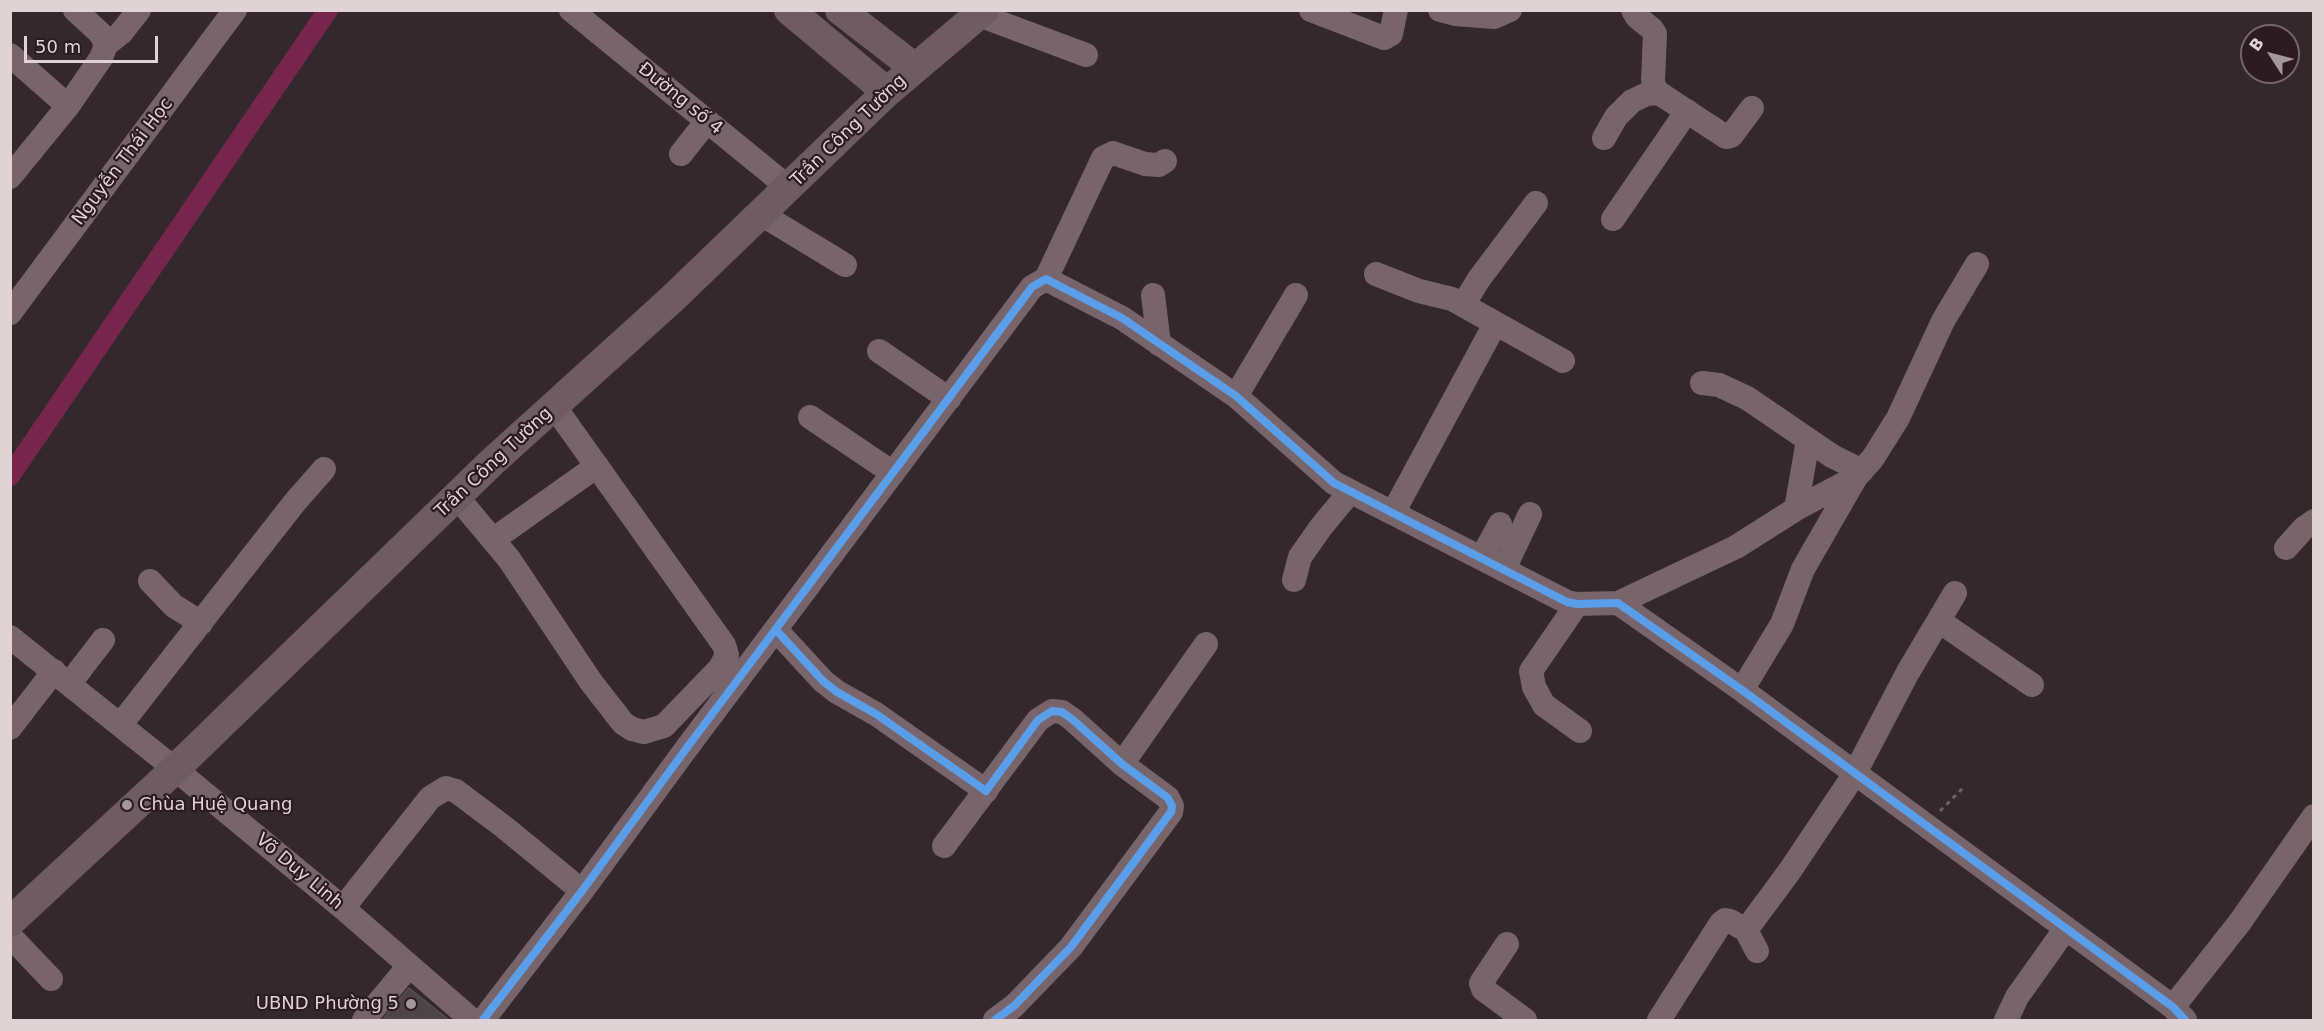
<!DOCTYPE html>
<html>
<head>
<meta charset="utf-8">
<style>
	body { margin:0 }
	#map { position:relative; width:2324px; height:1031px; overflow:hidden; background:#33292c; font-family:"DejaVu Sans",sans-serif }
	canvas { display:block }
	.frame { position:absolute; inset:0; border:12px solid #dfd3d6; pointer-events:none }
	.north { position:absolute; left:2240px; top:24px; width:60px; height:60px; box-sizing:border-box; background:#2c1b21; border:2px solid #746569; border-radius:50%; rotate:306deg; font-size:16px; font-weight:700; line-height:24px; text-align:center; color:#dfd3d6 }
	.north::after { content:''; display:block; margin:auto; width:21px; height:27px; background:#a3989a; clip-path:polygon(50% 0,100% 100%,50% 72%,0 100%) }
	.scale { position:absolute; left:24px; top:36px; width:134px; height:27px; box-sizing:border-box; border:3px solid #dfd3d6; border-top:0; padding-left:8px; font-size:18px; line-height:21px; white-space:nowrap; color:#dfd3d6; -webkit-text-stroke:4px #2c1b21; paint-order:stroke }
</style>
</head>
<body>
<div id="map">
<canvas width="2324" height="1031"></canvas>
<div class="frame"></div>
<div class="north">B</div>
<div class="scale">50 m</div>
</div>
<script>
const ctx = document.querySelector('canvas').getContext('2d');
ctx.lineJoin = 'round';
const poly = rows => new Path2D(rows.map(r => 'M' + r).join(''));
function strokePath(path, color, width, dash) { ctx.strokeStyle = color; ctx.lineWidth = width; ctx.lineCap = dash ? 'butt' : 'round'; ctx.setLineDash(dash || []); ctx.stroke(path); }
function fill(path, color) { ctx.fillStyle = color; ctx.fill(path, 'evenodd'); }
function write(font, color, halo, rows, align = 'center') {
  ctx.font = font + ' "DejaVu Sans",sans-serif'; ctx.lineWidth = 4.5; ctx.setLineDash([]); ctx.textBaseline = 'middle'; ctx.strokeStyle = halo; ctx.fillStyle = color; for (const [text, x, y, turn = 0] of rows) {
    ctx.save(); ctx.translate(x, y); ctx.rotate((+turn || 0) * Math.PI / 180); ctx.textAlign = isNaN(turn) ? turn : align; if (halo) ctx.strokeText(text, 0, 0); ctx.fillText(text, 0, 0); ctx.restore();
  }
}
strokePath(poly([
	[10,476,328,10]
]), '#76264a', 20);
const building = poly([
	[409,988,449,1020,382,1020,409,988]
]);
fill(building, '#4c4447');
strokePath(building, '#564d50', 1.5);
strokePath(poly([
	[1940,811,1964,787]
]), '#6e6065', 3, [4.5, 4.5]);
strokePath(poly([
	[571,10,789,188],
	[1311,10,1384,38,1391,34,1396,10],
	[1440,10,1455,14,1494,17,1510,10],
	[1633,10,1637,17,1652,29,1655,34,1653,80,1654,87,1659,93,1726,137,1731,136,1752,108],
	[979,15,1086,55],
	[106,45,121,33,139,10],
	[10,55,68,106],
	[1604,138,1616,117,1632,101,1647,94,1659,93],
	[681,154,707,121],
	[10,177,68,106,101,58,106,45,101,34,75,10],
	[761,214,845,265],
	[1613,219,1687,111],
	[1376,274,1419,291,1452,299,1563,361],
	[1046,279,1122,318,1236,396,1334,483,1567,602,1577,604,1618,603,1742,690,2173,1007,2185,1020],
	[1153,295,1159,344],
	[1463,305,1479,279,1536,203],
	[10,313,235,10],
	[879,351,949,399],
	[1702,383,1719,385,1747,398,1832,456,1862,471],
	[1236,396,1296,295],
	[810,417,893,473],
	[457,497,509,559,591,682,623,723,632,729,644,732,664,726,720,668,727,655,724,645,554,406],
	[1796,509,1808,440],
	[1393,513,1495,324],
	[494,539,597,466],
	[2286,548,2304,528,2314,521],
	[1482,557,1500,524],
	[1504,569,1530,514],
	[1294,580,1300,557,1321,527,1350,492],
	[150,581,174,606,201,623],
	[1618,603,1736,547,1796,509,1856,477,1873,458,1898,418,1943,321,1977,264],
	[1577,604,1531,671,1534,687,1544,705,1580,731],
	[1939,621,2032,685],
	[776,630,823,681,837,692,876,714,986,791],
	[10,637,175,769,343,908,472,1020],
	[70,683,103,640],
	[1742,690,1782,624,1803,569,1856,477],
	[121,724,295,502,324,469],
	[10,728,54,671],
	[1122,764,1206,644],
	[944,846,1038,720,1052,711,1062,712,1072,719,1122,764,1168,798,1172,806,1171,812,1071,947,1014,1006,995,1020],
	[343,908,430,798,446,788,456,791,504,827,582,891],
	[1746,930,1757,951],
	[10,936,51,979],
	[1507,944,1481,983,1483,989,1525,1020],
	[2173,1007,2240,922,2314,816],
	[364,1020,409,966],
	[483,1020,582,891,683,753,1032,287,1046,279,1103,158,1113,153,1145,164,1159,165,1165,161],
	[1659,1020,1721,923,1725,920,1730,921,1746,930,1789,872,1854,775,1908,672,1955,593],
	[2006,1020,2017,997,2066,928]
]), '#78656c', 24);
strokePath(poly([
	[789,10,887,92],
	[840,10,915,68],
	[10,922,175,769,492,462,672,299,887,92,984,10]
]), '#6e5c62', 30);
strokePath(poly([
	[776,630,823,681,837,692,876,714,986,791,1038,720,1052,711,1062,712,1072,719,1122,764,1168,798,1172,806,1171,812,1071,947,1014,1006,995,1020],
	[483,1020,582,891,683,753,1032,287,1046,279,1122,318,1236,396,1334,483,1567,602,1577,604,1618,603,1742,690,2173,1007,2185,1020]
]), '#5a9eea', 8);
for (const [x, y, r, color] of [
	[127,805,6,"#a3989a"],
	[411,1004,6,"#a3989a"]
]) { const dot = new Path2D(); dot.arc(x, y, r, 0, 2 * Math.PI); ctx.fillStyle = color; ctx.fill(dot); strokePath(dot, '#2c1b21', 2); }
write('18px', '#dfd3d6', '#2c1b21', [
	["Đường số 4",680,99,39],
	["Trần Công Tường",849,131,-44],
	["Nguyễn Thái Học",123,162,-53],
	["Trần Công Tường",494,463,-43],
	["Võ Duy Linh",299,872,40]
]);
write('18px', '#dfd3d6', '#2c1b21', [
	["Chùa Huệ Quang",139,805],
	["UBND Phường 5",399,1004,"right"]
], 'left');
</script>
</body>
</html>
